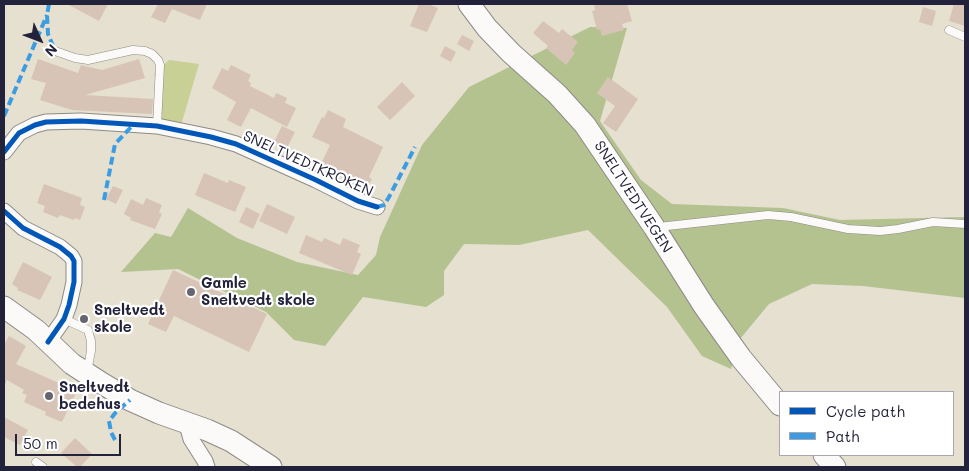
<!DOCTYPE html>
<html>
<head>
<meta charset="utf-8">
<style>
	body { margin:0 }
	#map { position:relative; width:969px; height:471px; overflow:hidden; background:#e5e0d0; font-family:Mali,sans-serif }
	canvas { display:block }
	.frame { position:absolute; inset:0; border:5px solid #22223b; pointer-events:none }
	.legend { position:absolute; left:779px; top:391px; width:175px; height:65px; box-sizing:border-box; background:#fff; border:1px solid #a7a7b1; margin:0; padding:6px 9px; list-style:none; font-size:15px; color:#22223b }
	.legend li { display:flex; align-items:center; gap:10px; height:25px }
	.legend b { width:25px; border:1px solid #a7a7b1 }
	.north { position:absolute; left:15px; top:15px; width:50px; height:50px; -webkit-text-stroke:4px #fff; paint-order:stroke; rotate:133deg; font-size:14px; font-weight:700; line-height:20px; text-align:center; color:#22223b }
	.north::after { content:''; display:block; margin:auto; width:18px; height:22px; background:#22223b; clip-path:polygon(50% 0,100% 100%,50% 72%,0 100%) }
	.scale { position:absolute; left:15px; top:434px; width:106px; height:22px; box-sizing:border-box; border:2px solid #22223b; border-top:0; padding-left:6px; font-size:15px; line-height:18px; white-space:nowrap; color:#22223b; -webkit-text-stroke:4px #fff; paint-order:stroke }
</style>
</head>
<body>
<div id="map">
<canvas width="969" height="471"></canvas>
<div class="frame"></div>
<ul class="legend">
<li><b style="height:6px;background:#0057b8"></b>Cycle path</li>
<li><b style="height:6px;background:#3c9ce2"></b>Path</li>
</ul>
<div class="north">N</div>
<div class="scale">50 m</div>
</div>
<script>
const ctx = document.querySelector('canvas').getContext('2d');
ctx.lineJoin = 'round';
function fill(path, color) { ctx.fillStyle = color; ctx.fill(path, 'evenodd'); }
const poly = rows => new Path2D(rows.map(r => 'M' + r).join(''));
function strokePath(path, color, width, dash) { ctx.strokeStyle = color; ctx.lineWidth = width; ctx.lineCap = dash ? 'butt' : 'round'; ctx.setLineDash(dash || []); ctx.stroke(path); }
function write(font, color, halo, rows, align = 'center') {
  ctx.font = font + ' Mali,sans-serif'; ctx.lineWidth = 4.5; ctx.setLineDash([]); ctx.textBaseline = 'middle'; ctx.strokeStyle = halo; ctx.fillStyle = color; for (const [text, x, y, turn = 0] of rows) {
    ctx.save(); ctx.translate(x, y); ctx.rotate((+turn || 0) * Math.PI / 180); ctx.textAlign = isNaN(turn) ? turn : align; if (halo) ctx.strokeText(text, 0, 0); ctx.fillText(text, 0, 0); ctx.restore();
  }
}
fill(poly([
	[169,60,199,64,179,132,155,129,158,90,154,74]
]), '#c8d096');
fill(poly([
	[590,27,627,28,600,121,641,180,672,204,783,208,840,220,965,217,965,298,863,286,812,284,769,304,740,339,731,369,702,356,667,307,588,230,519,245,464,244,444,271,444,295,426,307,363,297,325,346,294,340,266,312,178,269,121,272,155,233,171,237,188,208,237,238,297,262,358,275,376,255,380,237,422,145,469,87]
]), '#b4c290');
fill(poly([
	[67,4,108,4,99,21],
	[158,4,207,4,200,20,172,9,165,23,151,17],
	[419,4,428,4,438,8,427,32,410,26],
	[594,4,627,4,632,21,622,24,624,30,602,36,600,29,597,30,592,11,595,10],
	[954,4,965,4,965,26,949,21],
	[923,7,936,11,932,26,919,22],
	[543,21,559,33,562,29,578,42,572,50,575,53,566,65,546,48,548,46,533,33],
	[462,35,474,41,469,51,457,44],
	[445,46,456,52,451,62,440,56],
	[38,59,78,73,81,65,102,70,139,59,145,78,85,95,153,99,152,114,72,110,40,100,46,83,31,79],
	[231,65,251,75,248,81,251,83,250,86,274,98,276,93,287,98,285,103,296,108,287,127,251,108,241,127,227,120,236,102,212,88,222,68,228,71],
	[608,77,638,99,616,132,603,123,615,106,597,93],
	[402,82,415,96,390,120,377,107],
	[328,110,346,119,343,127,383,147,369,177,372,179,366,190,349,182,351,179,321,164,330,145,312,137,322,117,324,118],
	[282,126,295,132,287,148,274,142],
	[204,173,228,183,229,180,246,187,235,212,195,195],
	[44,184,82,198,80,205,85,207,80,220,75,218,74,220,60,215,58,218,43,212,45,206,37,203],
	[113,186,123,190,116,204,106,199],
	[146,198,162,205,159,212,162,214,155,229,130,220,131,218,124,214,131,199,143,205],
	[267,204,295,217,287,234,259,221],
	[246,207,260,214,253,229,239,222],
	[306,235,322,242,324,238,340,245,343,238,360,245,357,252,361,254,352,275,299,253],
	[23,262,52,277,40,300,17,290,18,288,12,284],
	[173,270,267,314,249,352,174,316,166,332,148,324],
	[9,336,26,346,16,364,77,391,62,422,45,415,46,412,24,402,27,395,22,393,24,390,7,380,4,386,4,345],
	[4,417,28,430,20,445,4,437],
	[75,438,92,454,80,467,77,467,61,453]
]), '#d7c4b7');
const service = poly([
	[949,30,965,37],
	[55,51,75,58,88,60,133,50,145,51,152,54,158,60,160,65,157,126],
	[658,227,768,215,791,217,848,229,880,231,898,229,933,222,965,224],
	[64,319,88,330,91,341,91,351,87,372],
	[36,462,43,467]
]);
const minor = poly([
	[4,152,19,133,35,125,46,122,81,121,157,126,211,137,236,144,316,180,358,201,377,207],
	[4,211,23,228,60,247,71,256,74,261,74,282,69,305,64,319,48,342],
	[189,423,188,428,191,439,205,461,207,467]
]);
const secondary = poly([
	[469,4,487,28,511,53,557,94,585,125,654,227,704,306,741,358,780,405],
	[4,307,36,330,72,364,103,384,130,400,159,413,207,430,231,441,271,467],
	[824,455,835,467]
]);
strokePath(service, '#8d8b86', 9);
strokePath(minor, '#8d8b86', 17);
strokePath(secondary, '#8d8b86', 23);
strokePath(service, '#fbfaf8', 8);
strokePath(minor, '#fbfaf8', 15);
strokePath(secondary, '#fbfaf8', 21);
strokePath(poly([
	[49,4,47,15,48,34,55,51],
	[4,116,47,15],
	[104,200,115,144,133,125],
	[377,207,384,205,389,197,415,147],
	[115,440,111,432,109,421,116,412,130,400]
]), '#3c9ce2', 4, [8, 4]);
strokePath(poly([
	[4,152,19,133,35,125,46,122,81,121,157,126,211,137,236,144,316,180,358,201,377,207],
	[4,211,23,228,60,247,71,256,74,261,74,282,69,305,64,319,48,342]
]), '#0057b8', 5);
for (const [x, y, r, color] of [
	[191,292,5,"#66646f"],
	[84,319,5,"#66646f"],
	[49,396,5,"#66646f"]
]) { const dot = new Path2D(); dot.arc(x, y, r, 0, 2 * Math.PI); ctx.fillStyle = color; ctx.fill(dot); strokePath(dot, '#fff', 2); }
write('15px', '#22223b', '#fff', [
	["SNELTVEDTKROKEN",308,164,24],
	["SNELTVEDTVEGEN",633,197,57]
]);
write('bold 15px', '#22223b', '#fff', [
	["Gamle",201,283],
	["Sneltvedt skole",201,300],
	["Sneltvedt",94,310],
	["skole",94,327],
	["Sneltvedt",59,387],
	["bedehus",59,404]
], 'left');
</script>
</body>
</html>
